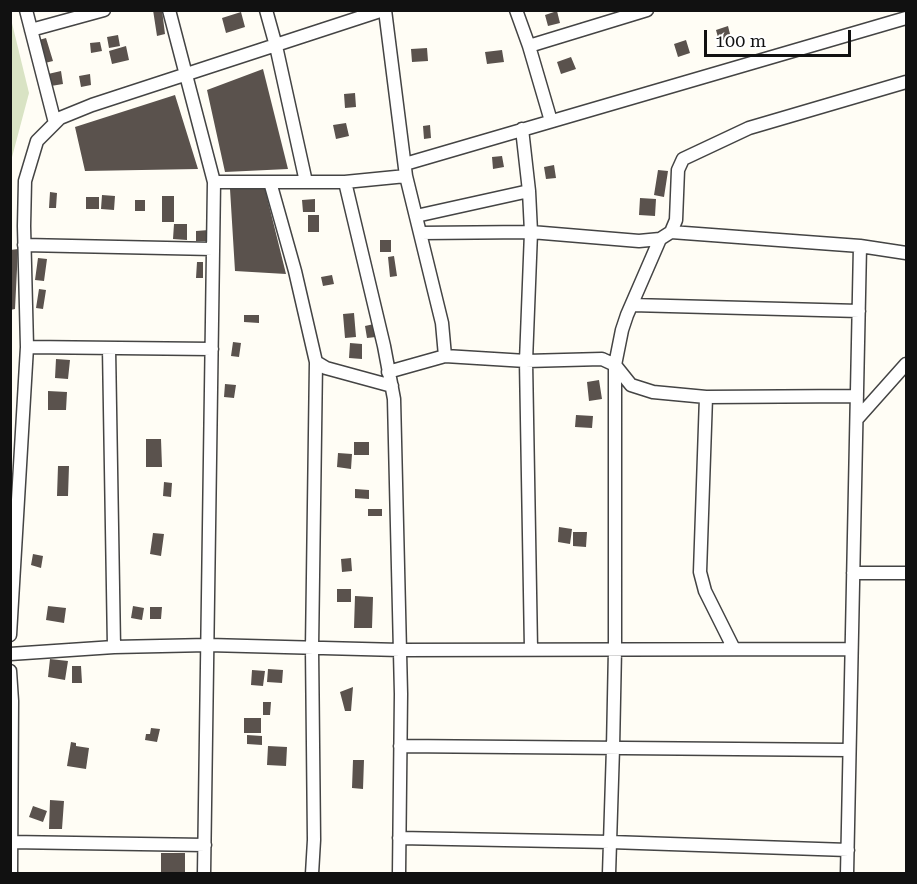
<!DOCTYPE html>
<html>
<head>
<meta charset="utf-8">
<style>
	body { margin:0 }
	#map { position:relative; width:917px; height:884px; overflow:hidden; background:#fffdf5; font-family:"Roboto Serif",serif }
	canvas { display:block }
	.frame { position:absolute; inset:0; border:12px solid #111; pointer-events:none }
	.scale { position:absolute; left:704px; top:30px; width:147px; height:27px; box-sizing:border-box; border:3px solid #111; border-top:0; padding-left:8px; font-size:18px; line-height:21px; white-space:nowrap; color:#111; -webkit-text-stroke:4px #fff; paint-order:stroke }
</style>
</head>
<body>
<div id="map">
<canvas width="917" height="884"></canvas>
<div class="frame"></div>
<div class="scale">100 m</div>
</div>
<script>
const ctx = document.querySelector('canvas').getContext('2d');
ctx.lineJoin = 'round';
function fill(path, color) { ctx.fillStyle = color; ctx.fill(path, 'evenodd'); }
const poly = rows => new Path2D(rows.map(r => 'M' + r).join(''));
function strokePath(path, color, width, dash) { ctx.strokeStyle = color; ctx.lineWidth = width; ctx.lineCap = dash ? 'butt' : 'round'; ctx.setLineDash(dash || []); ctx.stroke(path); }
fill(poly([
	[11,19,29,93,11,161,10,161]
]), '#d9e3c4');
fill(poly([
	[153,10,162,10,165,34,157,36],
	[557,11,560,23,548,26,545,15],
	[241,12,245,27,226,33,222,18],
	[728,26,731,38,719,41,716,30],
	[118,35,120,46,109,48,107,37],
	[46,38,53,61,45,63,39,40],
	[686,40,690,53,678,57,674,44],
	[100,42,102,51,91,53,90,43],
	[126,46,129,60,112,64,109,51],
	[427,48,428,61,412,62,411,49],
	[502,50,504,62,487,64,485,52],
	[571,57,576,69,561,74,557,62],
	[263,69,288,169,225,172,207,90],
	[61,71,63,84,51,86,48,74],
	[90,74,91,85,81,87,79,76],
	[355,93,356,107,345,108,344,94],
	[175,95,198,169,85,171,75,127],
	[346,123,349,136,336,139,333,125],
	[430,125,431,138,424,139,423,126],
	[502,156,504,167,493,169,492,157],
	[554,165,556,178,546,179,544,167],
	[658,170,668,171,664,197,654,195],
	[230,189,265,189,286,274,235,271],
	[50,192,57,193,56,208,49,208],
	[102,195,115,196,114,210,101,209],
	[162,196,174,196,174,222,162,222],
	[86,197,99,197,99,209,86,209],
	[640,198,656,199,655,216,639,215],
	[315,199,315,212,303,212,302,200],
	[135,200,145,200,145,211,135,211],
	[308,215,319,215,319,232,308,232],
	[174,224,187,224,187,240,173,239],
	[209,230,209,241,196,241,196,231],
	[380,240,391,240,391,252,380,252],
	[18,249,15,309,10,310,10,250],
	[394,256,397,276,390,277,388,257],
	[38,258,47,259,44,281,35,280],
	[197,262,203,262,203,278,196,278],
	[332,275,334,284,323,286,321,277],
	[39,289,46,290,43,309,36,308],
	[354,313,356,337,345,338,343,314],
	[244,315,259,315,259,323,244,322],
	[374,324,376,337,367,338,365,326],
	[233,342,241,343,239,357,231,356],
	[350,343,362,344,362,359,349,358],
	[56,359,70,360,68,379,55,378],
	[599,380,602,399,589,401,587,382],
	[225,384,236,385,234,398,224,397],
	[48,391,67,392,66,410,48,410],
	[576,415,593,416,592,428,575,427],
	[146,439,161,439,162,467,146,467],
	[354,442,369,442,369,455,354,455],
	[338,453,352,454,351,469,337,467],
	[58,466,69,466,68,496,57,496],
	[164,482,172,483,171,497,163,496],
	[355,489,369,490,369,499,355,498],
	[368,509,382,509,382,516,368,516],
	[559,527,572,529,570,544,558,542],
	[573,532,587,532,586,547,573,546],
	[153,533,164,534,161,556,150,554],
	[33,554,43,556,41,568,31,565],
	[351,558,352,571,342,572,341,559],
	[337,589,351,589,351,602,337,602],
	[355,596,373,597,372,628,354,628],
	[48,606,66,608,64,623,46,620],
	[133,606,144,608,142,620,131,618],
	[150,607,162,607,161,619,150,619],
	[50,659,68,661,65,680,48,677],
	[72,666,81,666,82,683,72,683],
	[268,669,283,670,282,683,267,682],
	[252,670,265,671,263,686,251,685],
	[353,687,351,711,345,711,340,692],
	[263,702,271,702,270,715,263,715],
	[244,718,261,718,261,733,244,733],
	[151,728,160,729,157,742,145,740,146,734,150,734],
	[247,735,262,736,262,745,247,744],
	[71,742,76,743,76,746,89,748,86,769,67,766],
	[268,746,287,747,286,766,267,765],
	[353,760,364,760,363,789,352,788],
	[50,800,64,801,62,829,49,829],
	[33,806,47,811,43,822,29,817],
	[161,853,185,853,185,874,161,874]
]), '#5a524d');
const minor = poly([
	[26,10,55,123],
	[169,10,214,182,204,874],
	[266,10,276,46,306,182],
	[385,10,406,176,442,323,445,356],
	[516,10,529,46,551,121],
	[31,30,104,10],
	[529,46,647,10],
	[522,129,529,191,531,232,526,361,531,649],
	[405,164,906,18],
	[214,182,345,182,406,176],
	[270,182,295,271,316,362,326,368,392,386],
	[345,182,384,346,394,399,401,694,399,874],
	[416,216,529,191],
	[671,232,860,246,906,253],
	[420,233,531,232,639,241,660,239,671,232,676,220,678,170,683,159,749,128,906,82],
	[24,245,213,249],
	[632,305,859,311],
	[27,347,212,349],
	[109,348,114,647],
	[388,372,445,356,526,361,602,359,615,365,631,385,653,392,706,397,857,396],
	[706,397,700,572,705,591,734,649],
	[857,419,906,364],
	[853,573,906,573],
	[10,635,27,347,24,226,25,181,37,141,60,118,92,105,383,10],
	[10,654,114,647,208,645,400,650,851,649],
	[10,671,12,701,11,874],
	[400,746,848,750],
	[399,838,610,842,848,850],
	[10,842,205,845],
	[312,874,314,840,312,648,316,362],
	[609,874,613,748,615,649,615,365,622,330,627,315,660,239],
	[847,874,860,246]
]);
strokePath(minor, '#444', 15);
strokePath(minor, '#fff', 12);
</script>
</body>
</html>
